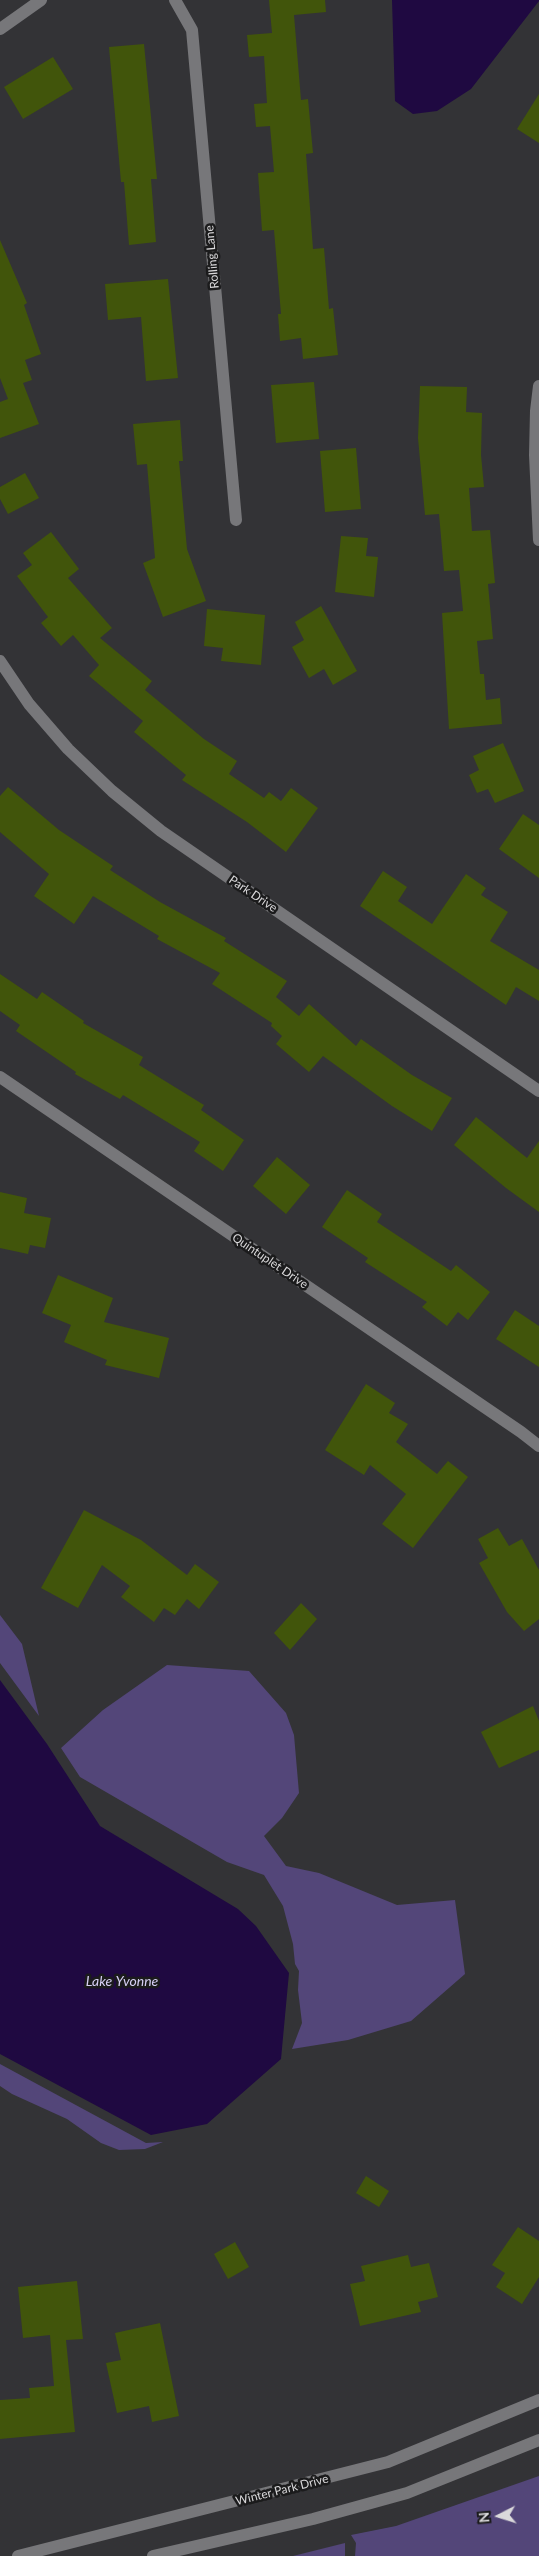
<!DOCTYPE html>
<html>
<head>
<meta charset="utf-8">
<style>
	body { margin:0 }
	#map { position:relative; width:539px; height:2556px; overflow:hidden; background:#333336; font-family:Lato,sans-serif }
	canvas { display:block }
	.north { position:absolute; left:474px; top:2491px; width:50px; height:50px; -webkit-text-stroke:4px #1b1b1c; paint-order:stroke; rotate:265deg; font-size:14px; font-weight:700; line-height:20px; text-align:center; color:#dad9db }
	.north::after { content:''; display:block; margin:auto; width:18px; height:22px; background:#dad9db; clip-path:polygon(50% 0,100% 100%,50% 72%,0 100%) }
</style>
</head>
<body>
<div id="map">
<canvas width="539" height="2556"></canvas>
<div class="north">N</div>
</div>
<script>
const ctx = document.querySelector('canvas').getContext('2d');
ctx.lineJoin = 'round';
function fill(path, color) { ctx.fillStyle = color; ctx.fill(path, 'evenodd'); }
const poly = rows => new Path2D(rows.map(r => 'M' + r).join(''));
function strokePath(path, color, width, dash) { ctx.strokeStyle = color; ctx.lineWidth = width; ctx.lineCap = dash ? 'butt' : 'round'; ctx.setLineDash(dash || []); ctx.stroke(path); }
function write(font, color, halo, rows, align = 'center') {
  ctx.font = font + ' Lato,sans-serif'; ctx.lineWidth = 5; ctx.setLineDash([]); ctx.textBaseline = 'middle'; ctx.strokeStyle = halo; ctx.fillStyle = color; for (const [text, x, y, turn = 0] of rows) {
    ctx.save(); ctx.translate(x, y); ctx.rotate((+turn || 0) * Math.PI / 180); ctx.textAlign = isNaN(turn) ? turn : align; if (halo) ctx.strokeText(text, 0, 0); ctx.fillText(text, 0, 0); ctx.restore();
  }
}
fill(poly([
	[0,1615,22,1644,39,1716,0,1663],
	[167,1665,249,1671,286,1713,294,1735,299,1793,282,1818,264,1836,286,1866,319,1873,397,1905,455,1900,465,1974,411,2021,348,2040,292,2049,302,2023,298,1990,299,1971,295,1964,293,1944,283,1906,264,1875,227,1862,80,1777,61,1748,103,1710],
	[0,2064,146,2143,163,2142,145,2149,119,2150,101,2143,67,2119,12,2094,0,2086],
	[539,2476,539,2556,355,2556,356,2543,351,2535,396,2526],
	[345,2543,345,2556,293,2556]
]), '#534679');
fill(poly([
	[392,0,539,0,539,1,471,89,437,111,413,114,395,101],
	[0,1680,47,1744,100,1826,238,1909,256,1926,289,1973,281,2059,207,2124,151,2135,0,2054]
]), '#1f0941');
fill(poly([
	[269,0,325,0,326,12,294,15,301,100,308,99,313,153,306,154,313,249,324,248,329,309,333,308,338,355,303,359,301,338,280,341,278,314,281,314,274,230,262,231,258,173,274,172,270,126,256,127,254,104,267,103,264,56,249,57,247,35,272,33],
	[144,44,157,179,151,179,156,242,129,245,124,182,121,182,109,47],
	[53,57,73,89,23,119,4,87],
	[539,94,539,143,517,129],
	[0,240,27,303,24,305,41,354,25,360,32,380,23,383,39,424,0,438,0,402,8,399,0,378],
	[168,279,178,378,146,381,141,317,108,320,105,284],
	[314,382,319,439,276,443,271,385],
	[420,386,467,387,466,412,482,413,481,455,484,487,469,488,472,531,490,530,495,583,488,584,493,639,477,641,480,674,484,674,486,700,500,698,502,724,449,729,442,613,463,611,459,570,444,571,439,514,425,515,418,438],
	[180,420,183,461,179,461,187,549,206,601,163,617,143,563,155,558,147,464,137,465,133,424],
	[356,448,361,509,325,512,320,451],
	[25,473,39,498,8,514,0,499,0,487],
	[51,532,79,569,68,578,112,628,100,638,152,681,145,690,204,739,237,761,229,774,264,798,269,792,281,801,291,788,318,808,286,852,247,822,182,780,186,775,134,732,143,721,89,676,99,665,73,635,61,646,41,623,48,617,17,576,32,565,23,553],
	[341,536,368,538,366,556,378,557,374,597,335,592],
	[321,606,357,671,333,685,324,669,309,678,292,647,304,640,295,622],
	[207,609,265,615,261,665,221,661,223,648,204,646],
	[503,743,524,791,495,803,488,789,477,793,469,775,479,770,473,756],
	[8,787,59,830,113,866,110,870,160,902,226,938,224,941,287,981,276,997,299,1016,309,1004,356,1046,361,1039,412,1075,452,1098,432,1131,392,1106,323,1056,309,1072,276,1044,282,1036,271,1026,272,1023,212,984,220,973,157,939,159,936,93,896,74,924,34,896,49,874,0,832,0,796],
	[523,814,539,825,539,878,499,849],
	[383,871,407,887,398,901,432,924,466,874,486,888,481,895,508,912,490,941,539,970,539,1001,516,987,506,1005,360,906],
	[0,974,37,999,42,992,84,1021,83,1023,143,1057,139,1065,204,1105,201,1110,244,1140,223,1171,194,1151,200,1142,123,1095,120,1099,75,1074,76,1072,16,1031,20,1025,0,1011],
	[476,1117,527,1158,539,1141,539,1212,506,1188,454,1145],
	[277,1157,310,1185,286,1214,253,1186],
	[347,1190,382,1214,377,1222,451,1271,456,1265,490,1292,468,1320,458,1312,447,1326,422,1307,427,1302,365,1262,368,1258,322,1227],
	[0,1192,27,1198,24,1213,51,1218,45,1248,30,1245,28,1254,0,1248],
	[58,1275,113,1298,104,1322,169,1338,159,1378,105,1365,107,1360,64,1342,71,1325,42,1313],
	[515,1310,539,1326,539,1367,496,1339],
	[366,1384,395,1403,389,1413,408,1424,396,1442,437,1474,448,1461,468,1477,413,1548,382,1524,406,1494,370,1465,364,1475,325,1450],
	[84,1510,141,1540,187,1575,195,1564,219,1582,199,1609,187,1599,175,1615,164,1608,154,1622,121,1597,130,1586,102,1565,78,1608,41,1588],
	[498,1528,509,1546,522,1539,539,1570,539,1619,524,1631,507,1612,479,1563,488,1558,478,1539],
	[301,1603,317,1619,290,1650,274,1633],
	[533,1706,539,1721,539,1750,499,1768,481,1732],
	[366,2176,389,2191,379,2207,356,2193],
	[518,2227,539,2241,539,2277,522,2304,496,2287,505,2273,492,2265],
	[235,2242,249,2267,228,2279,214,2254],
	[408,2255,411,2267,429,2263,438,2297,418,2302,421,2312,360,2326,350,2284,365,2281,361,2266],
	[77,2281,83,2339,66,2340,75,2432,0,2439,0,2400,30,2398,29,2388,54,2386,50,2335,23,2338,18,2287],
	[160,2323,179,2416,152,2422,149,2406,117,2413,106,2363,121,2360,115,2333]
]), '#41550b');
strokePath(poly([
	[175,0,192,30,236,520],
	[0,29,41,0],
	[539,386,536,411,535,455,539,540],
	[0,661,29,704,68,749,112,791,161,831,539,1091],
	[0,1077,521,1432,539,1446],
	[18,2556,388,2462,539,2400],
	[153,2556,313,2519,407,2493,539,2440]
]), '#77777a', 12);
write('12px', '#dad9db', '#1b1b1c', [
	["Rolling Lane",212,257,-95],
	["Park Drive",253,894,34],
	["Quintuplet Drive",270,1261,34],
	["Winter Park Drive",282,2490,-14]
]);
write('italic 14px', '#d6cff4', '#1b1b1c', [
	["Lake Yvonne",122,1981]
]);
</script>
</body>
</html>
